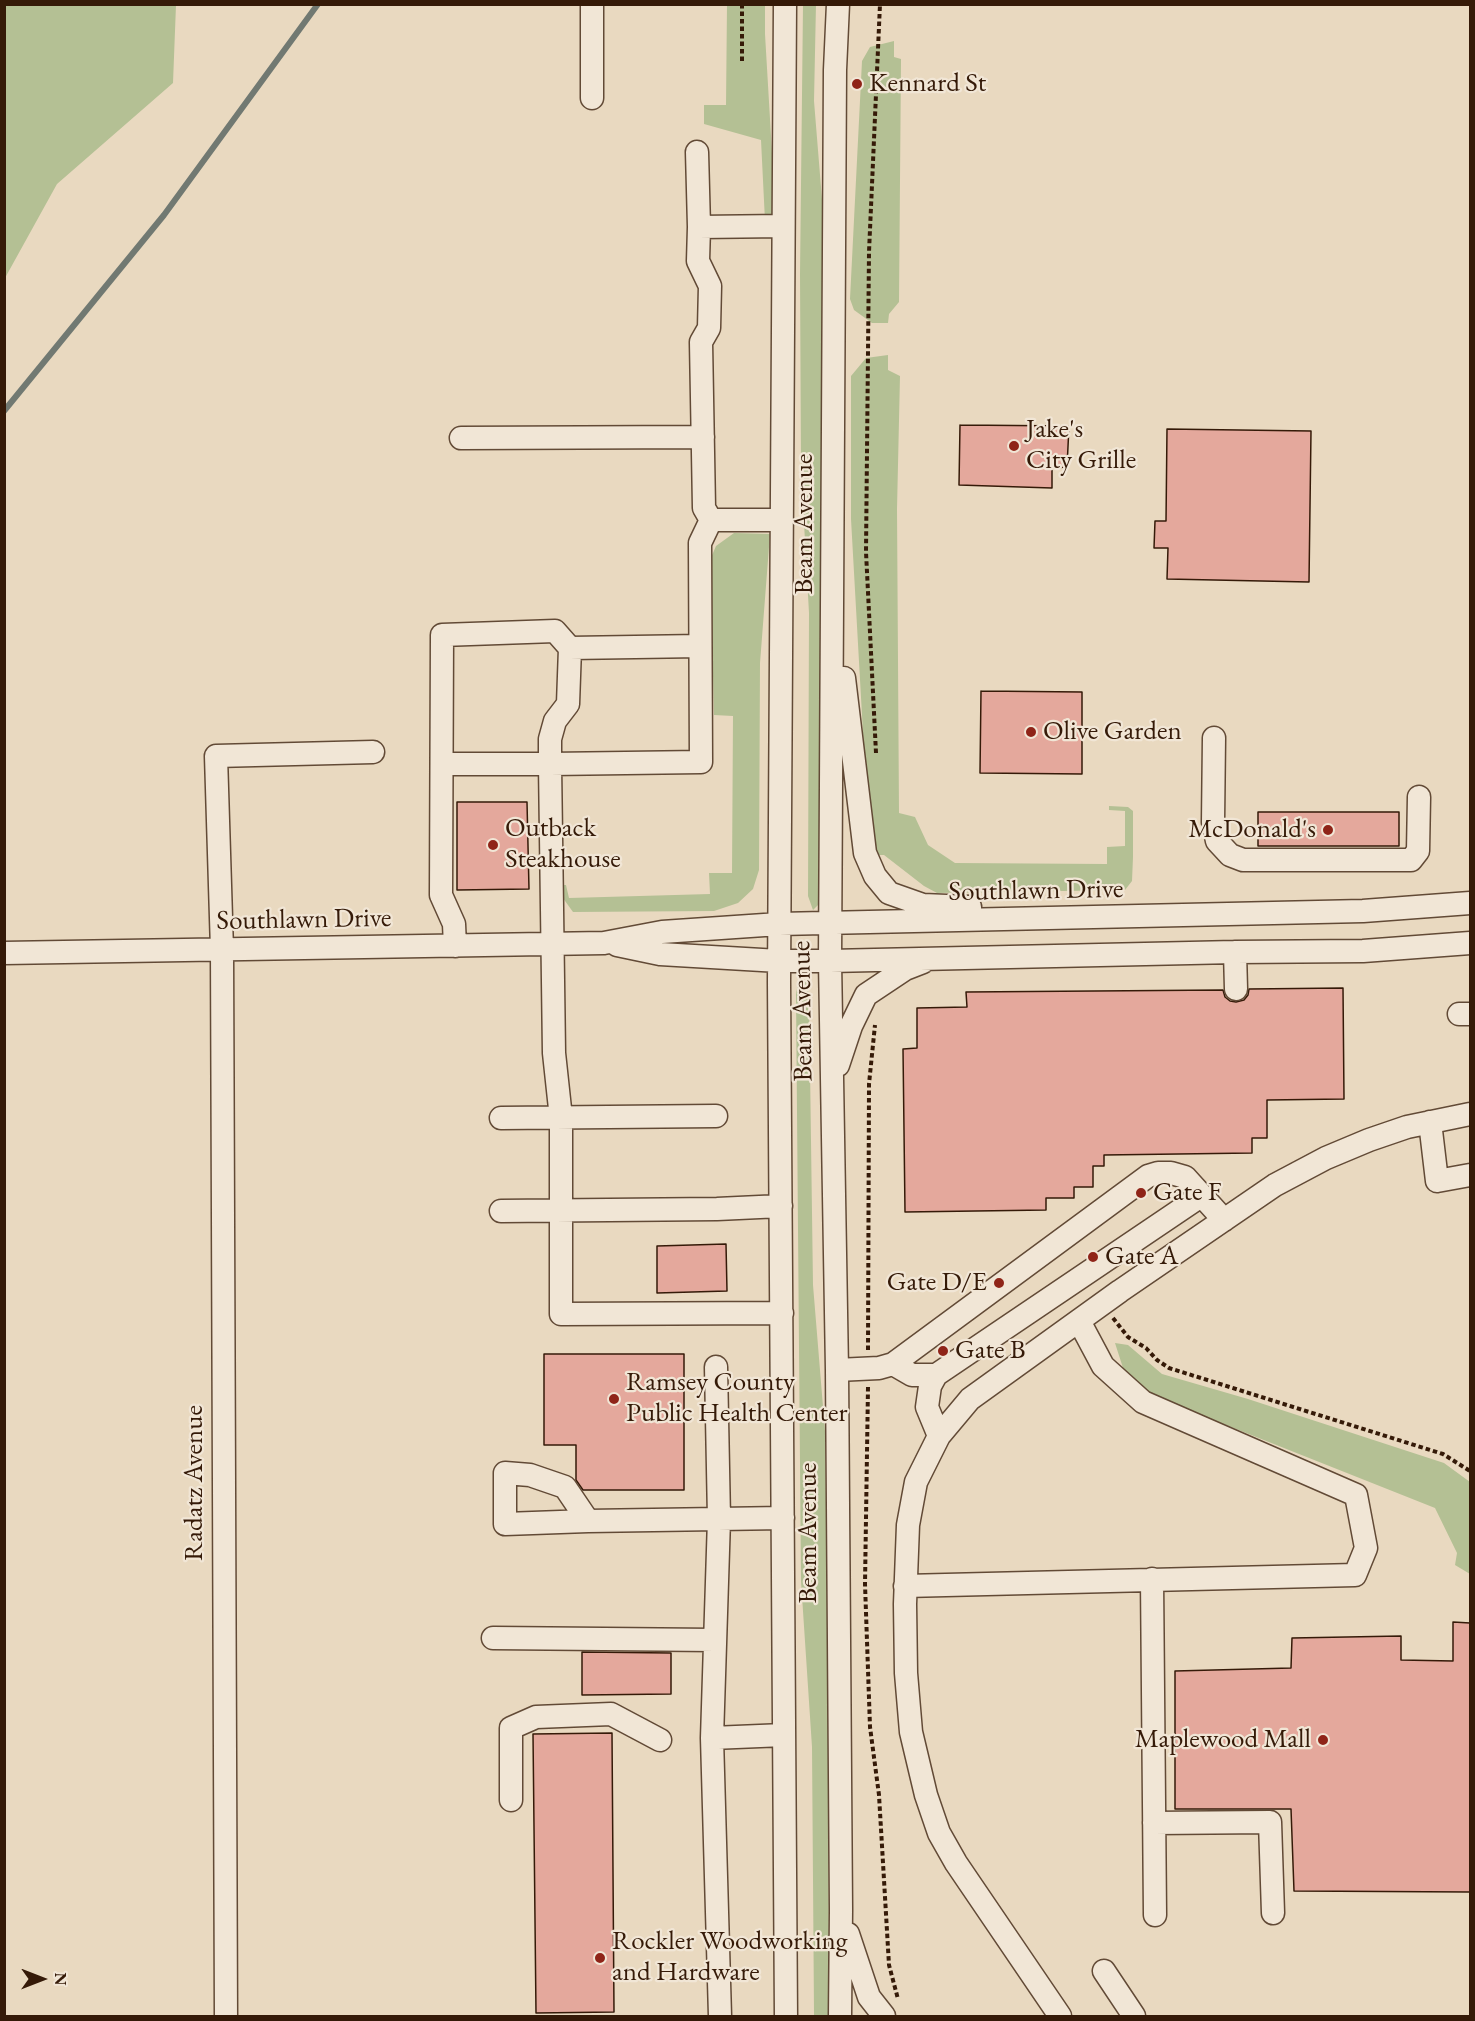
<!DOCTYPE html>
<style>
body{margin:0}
#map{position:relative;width:1475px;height:2021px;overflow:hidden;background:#e9d9c0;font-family:"EB Garamond",serif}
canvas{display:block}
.frame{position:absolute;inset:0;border:6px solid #351a08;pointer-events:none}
.north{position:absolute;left:12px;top:1949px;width:60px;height:60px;-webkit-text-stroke:4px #f1e6d6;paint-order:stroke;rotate:90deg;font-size:16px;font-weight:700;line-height:24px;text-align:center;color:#351a08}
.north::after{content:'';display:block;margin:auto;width:21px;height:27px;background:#351a08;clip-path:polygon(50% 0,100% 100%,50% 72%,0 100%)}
</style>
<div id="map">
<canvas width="1475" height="2021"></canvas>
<div class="frame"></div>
<div class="north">N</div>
</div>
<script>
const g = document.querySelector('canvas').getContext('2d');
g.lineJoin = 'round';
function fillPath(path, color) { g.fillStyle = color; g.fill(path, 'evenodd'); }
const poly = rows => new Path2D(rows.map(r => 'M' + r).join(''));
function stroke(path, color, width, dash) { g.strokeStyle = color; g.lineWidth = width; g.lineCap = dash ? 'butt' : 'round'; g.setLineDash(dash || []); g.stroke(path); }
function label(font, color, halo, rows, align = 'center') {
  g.font = font + ' "EB Garamond",serif'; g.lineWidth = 4.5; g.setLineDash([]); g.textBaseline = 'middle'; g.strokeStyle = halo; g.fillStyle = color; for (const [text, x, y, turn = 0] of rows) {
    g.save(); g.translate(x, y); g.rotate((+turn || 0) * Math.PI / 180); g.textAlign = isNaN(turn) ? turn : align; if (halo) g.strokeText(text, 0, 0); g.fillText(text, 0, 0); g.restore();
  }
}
fillPath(poly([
 [5,4,176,5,173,83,57,184,5,278],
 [816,4,814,101,827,261,822,890,818,905,813,910,808,896,809,613,801,469,800,274,803,5],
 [727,5,765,5,765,34,775,204,773,221,765,221,761,140,704,124,704,105,726,105],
 [894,41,894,57,901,59,899,302,889,314,888,323,872,323,854,310,850,299,862,61,870,47],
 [888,355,888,370,900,376,897,509,899,813,915,817,928,845,955,863,1107,864,1107,847,1125,846,1125,811,1109,810,1109,806,1128,807,1133,811,1133,857,1132,881,1125,890,937,893,924,886,884,855,875,855,869,840,851,519,851,376,866,358],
 [734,533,770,534,760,663,759,870,753,889,738,903,714,911,573,912,560,894,560,885,566,885,569,898,710,894,709,873,732,873,733,716,714,715,710,560,716,546],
 [805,972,809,996,813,1285,825,1431,828,1643,829,2016,814,2016,814,2013,812,1747,801,1581,796,994,799,977],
 [1115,1343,1128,1345,1162,1374,1248,1399,1444,1463,1470,1482,1470,1574,1455,1565,1457,1553,1435,1508,1153,1396,1123,1368]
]), '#b4c094');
stroke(poly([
 [4,411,164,215,318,4]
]), '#717972', 6);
const building = poly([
 [960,425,1069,426,1067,467,1052,468,1052,488,959,485,960,425],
 [1167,429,1311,431,1309,582,1167,579,1168,548,1154,548,1155,521,1166,521,1167,429],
 [981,691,1082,692,1082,774,980,773,981,691],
 [457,802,527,802,529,889,457,890,457,802],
 [1258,812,1399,812,1399,846,1258,846,1258,812],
 [1343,988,1344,1099,1267,1100,1267,1138,1252,1138,1252,1153,1104,1155,1104,1166,1093,1166,1093,1187,1074,1187,1074,1198,1046,1198,1046,1210,905,1212,903,1049,917,1048,917,1008,967,1007,966,992,1223,990,1225,997,1230,1001,1236,1002,1244,1000,1248,995,1249,989,1343,988],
 [726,1244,727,1291,657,1293,657,1246,726,1244],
 [544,1354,684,1354,684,1490,583,1490,576,1480,576,1445,544,1445,544,1354],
 [1453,1622,1470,1623,1470,1892,1294,1891,1291,1809,1175,1809,1175,1671,1291,1668,1292,1638,1401,1636,1401,1660,1453,1661,1453,1622],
 [582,1652,671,1653,671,1694,582,1695,582,1652],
 [612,1733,614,2012,536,2013,533,1734,612,1733]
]);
fillPath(building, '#e4a89c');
stroke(building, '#351a08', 1.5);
const minor = poly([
 [592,4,592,98],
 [785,4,779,982,786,2016],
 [838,4,835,70,830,961,837,1370,841,1910,840,2016],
 [697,152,699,227,783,226],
 [699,227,698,261,710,286,709,328,701,342,704,508,711,520],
 [461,438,703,437],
 [782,520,711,520,700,543,701,762,550,764,554,1053,561,1118,561,1314,782,1313],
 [570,648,700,646],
 [844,678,865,853,875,876,889,893,923,905,970,907],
 [1214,738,1213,822,1217,841,1230,855,1243,860,1411,860,1418,851,1419,797],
 [443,764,550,764,550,739,555,721,568,704,570,648,555,631,442,635,441,895,454,924,455,946],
 [617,945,660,954,779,961,830,961,1235,952,1363,951,1470,943],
 [1235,952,1236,989],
 [4,953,604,943,662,932,779,924,1363,911,1470,903],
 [1459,1014,1470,1014],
 [838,1065,851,1026,866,995,905,969,923,962],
 [501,1118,716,1116],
 [1430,1122,1437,1181,1470,1175],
 [501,1211,717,1209,781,1206],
 [893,1364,912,1375,936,1375],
 [837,1370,879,1368,893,1364,1148,1176,1158,1173,1171,1173,1185,1177,1224,1220],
 [939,1436,927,1407,930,1386,936,1375,1201,1196],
 [588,1521,505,1524,505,1473,530,1475,565,1487,588,1521,783,1518],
 [1152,1579,1155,1915],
 [905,1586,1355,1575,1366,1548,1356,1495,1143,1402,1103,1366,1079,1321],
 [493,1638,715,1640],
 [712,1738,719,1519,716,1367],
 [511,1800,511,1728,536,1717,611,1714,660,1740],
 [1154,1823,1270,1822,1273,1913],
 [848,1934,869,1997,884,2016],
 [1104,1971,1134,2016],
 [226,2016,222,950,216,756,373,752],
 [720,2016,712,1738,784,1735],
 [1060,2016,956,1863,939,1833,926,1795,911,1732,906,1673,905,1604,908,1525,916,1482,939,1436,970,1399,1120,1291,1275,1185,1326,1158,1369,1140,1407,1127,1470,1114]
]);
stroke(minor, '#624a36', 25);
stroke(poly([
 [742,4,742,63],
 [876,753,866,552,869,252,880,4],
 [1113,1318,1128,1337,1146,1348,1157,1360,1169,1368,1443,1454,1470,1471],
 [868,1350,869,1084,875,1025],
 [868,1387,865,1584,870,1727,879,1795,889,1965,898,1999]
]), '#351a08', 4, [4.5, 3]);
stroke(minor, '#f1e6d6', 22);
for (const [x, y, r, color] of [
 [857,84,6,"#8f2418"],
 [1014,446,6,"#8f2418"],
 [1031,732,6,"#8f2418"],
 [1328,830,6,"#8f2418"],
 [493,845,6,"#8f2418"],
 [1141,1193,6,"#8f2418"],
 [1093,1257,6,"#8f2418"],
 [999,1283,6,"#8f2418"],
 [943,1351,6,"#8f2418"],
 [614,1399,6,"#8f2418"],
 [1323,1740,6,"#8f2418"],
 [600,1958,6,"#8f2418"]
]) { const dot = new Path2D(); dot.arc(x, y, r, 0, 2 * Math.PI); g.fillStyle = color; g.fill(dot); stroke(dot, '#f1e6d6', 2); }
label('27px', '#351a08', '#f1e6d6', [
 ["Kennard St",869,84],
 ["Jake's",1026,430],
 ["City Grille",1026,461],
 ["Olive Garden",1043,732],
 ["Outback",505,829],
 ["Steakhouse",505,860],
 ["McDonald's",1316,830,"right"],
 ["Gate F",1153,1193],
 ["Gate A",1105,1257],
 ["Gate D/E",987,1283,"right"],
 ["Gate B",955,1351],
 ["Ramsey County",626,1383],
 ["Public Health Center",626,1414],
 ["Maplewood Mall",1311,1740,"right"],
 ["Rockler Woodworking",612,1942],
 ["and Hardware",612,1973]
], 'left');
label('27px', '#351a08', '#f1e6d6', [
 ["Beam Avenue",805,524,-90],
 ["Southlawn Drive",1036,891,-1],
 ["Southlawn Drive",304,920,-1],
 ["Beam Avenue",803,1011,-91],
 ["Radatz Avenue",195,1483,-90],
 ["Beam Avenue",809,1533,-90]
]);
</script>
